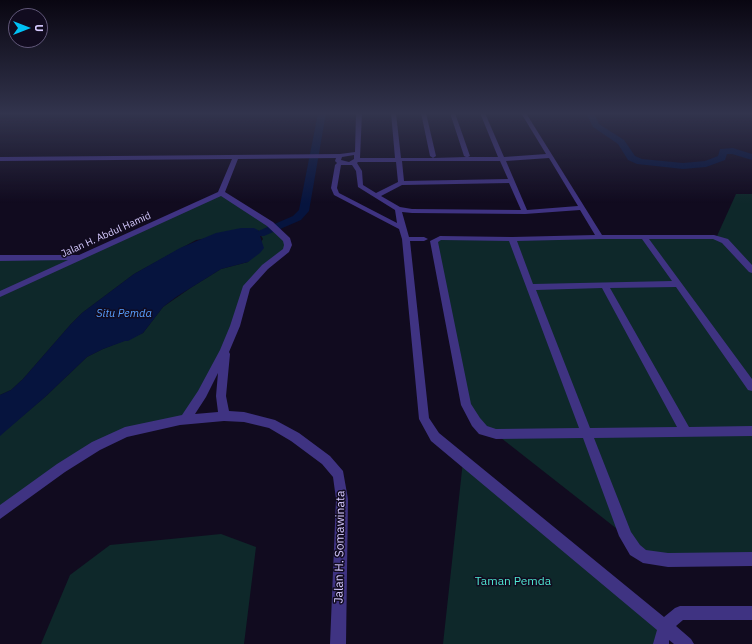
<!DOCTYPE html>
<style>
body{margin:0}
#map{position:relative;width:752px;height:644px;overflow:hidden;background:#110b1f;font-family:"IBM Plex Sans",sans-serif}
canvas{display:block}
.north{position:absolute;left:8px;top:8px;width:40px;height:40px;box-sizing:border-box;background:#110b1f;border:1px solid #605779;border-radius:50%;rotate:90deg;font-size:11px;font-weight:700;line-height:16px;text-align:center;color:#d6caff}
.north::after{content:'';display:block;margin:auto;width:14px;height:18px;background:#00c1f5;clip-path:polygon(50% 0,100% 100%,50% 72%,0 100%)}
</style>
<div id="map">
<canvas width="752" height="644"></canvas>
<div class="north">U</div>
</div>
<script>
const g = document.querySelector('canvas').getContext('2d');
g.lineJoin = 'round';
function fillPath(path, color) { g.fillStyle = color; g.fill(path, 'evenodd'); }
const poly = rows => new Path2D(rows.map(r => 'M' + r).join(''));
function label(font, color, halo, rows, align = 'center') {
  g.font = font + ' "IBM Plex Sans",sans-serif'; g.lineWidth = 3; g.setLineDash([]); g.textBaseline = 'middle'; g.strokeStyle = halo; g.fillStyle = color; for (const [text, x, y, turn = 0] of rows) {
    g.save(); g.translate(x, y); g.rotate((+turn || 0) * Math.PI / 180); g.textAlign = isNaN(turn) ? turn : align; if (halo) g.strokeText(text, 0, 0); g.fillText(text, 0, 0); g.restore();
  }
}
fillPath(poly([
 [221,193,262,219,288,245,247,286,235,326,185,419,125,432,0,511,0,435,45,397,87,357,103,349,143,333,163,307,192,287,221,269,248,262,263,239,258,230,196,240,134,274,82,313,71,324,23,379,11,390,0,395,0,257,82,257],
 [736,194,752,194,752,561,647,557,626,536,496,434,483,430,466,405,435,243,440,238,717,236],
 [463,461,665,626,661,644,443,644],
 [221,534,256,547,244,644,41,644,70,575,110,545]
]), '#0e282a');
fillPath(poly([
 [241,228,254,228,258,230,264,248,260,253,248,262,221,269,176,297,163,307,143,333,128,341,125,341,103,349,87,357,45,397,0,436,0,395,11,390,23,379,71,324,82,313,134,274,180,248,216,233]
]), '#06143e');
fillPath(poly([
 [318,113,326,113,309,211,301,220,264,236,256,236,254,234,256,232,293,216,299,210,318,113],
 [586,113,594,113,599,124,624,140,635,156,642,159,683,163,705,161,718,156,720,149,733,148,752,154,752,160,732,154,727,154,725,160,706,167,683,169,637,164,628,160,618,144,593,127,586,113]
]), '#06143e');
fillPath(poly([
 [356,113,362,113,360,158,395,158,391,113,396,113,401,158,433,158,430,156,421,113,426,113,436,156,433,158,466,157,464,156,450,113,455,113,470,156,468,157,498,157,480,113,485,113,504,157,546,154,521,113,526,113,602,235,714,235,728,239,752,265,752,273,749,272,722,243,713,239,649,239,752,379,752,391,748,390,676,287,610,288,689,427,752,426,752,436,594,438,631,532,640,545,646,550,668,553,752,552,752,566,668,567,643,563,630,555,619,536,583,438,496,439,479,434,472,426,461,405,430,241,440,236,512,237,595,235,580,210,525,214,412,213,402,212,409,237,424,237,428,239,424,241,410,241,429,418,439,433,664,617,675,608,680,606,752,606,752,620,683,620,676,626,691,639,694,644,674,644,669,640,669,644,653,644,657,630,431,441,419,419,402,239,399,229,334,195,331,188,335,165,337,163,335,161,336,158,238,159,225,192,273,222,290,238,292,245,289,252,268,269,250,289,240,326,229,352,230,354,226,396,229,411,244,412,275,420,299,433,330,456,343,471,348,499,346,644,330,644,336,499,333,477,322,464,291,441,269,428,244,422,224,421,180,425,127,437,100,450,65,472,0,519,0,505,57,464,92,442,125,427,182,415,198,391,220,350,230,326,243,286,262,265,283,249,284,245,283,241,267,226,221,196,0,297,0,291,68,260,0,261,0,255,79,255,218,192,232,159,0,161,0,157,340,154,355,152,356,113],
 [354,155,354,159,349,162,341,160,342,157,354,155],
 [549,158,578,206,527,210,506,161,549,158],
 [402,161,500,161,508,179,404,181,402,161],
 [358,162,396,162,398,182,376,193,363,185,362,171,357,163,358,162],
 [341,165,352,165,356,171,358,187,395,210,397,223,339,193,337,188,341,165],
 [509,183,521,210,412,209,400,207,381,196,402,185,509,183],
 [600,239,642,239,672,281,533,284,517,241,600,239],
 [441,240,509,241,579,428,496,429,487,426,480,418,471,404,438,242,441,240],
 [602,288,677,427,590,428,536,290,602,288],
 [218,373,216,396,218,412,195,414,206,397,218,373]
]), '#3f3382');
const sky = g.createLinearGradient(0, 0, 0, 203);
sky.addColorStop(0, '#090611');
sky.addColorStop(0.56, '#32344d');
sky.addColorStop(1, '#32344d00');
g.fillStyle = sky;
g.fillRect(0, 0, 752, 203);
label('10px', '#d6caff', '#110b1f', [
 ["Jalan H. Abdul Hamid",106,235,-24]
]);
label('italic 11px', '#589fff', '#110b1f', [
 ["Situ Pemda",124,314]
]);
label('12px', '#d6caff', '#110b1f', [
 ["Jalan H. Somawinata",340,547,-89]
]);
label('12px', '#4fe6d1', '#110b1f', [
 ["Taman Pemda",513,582]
]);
</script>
